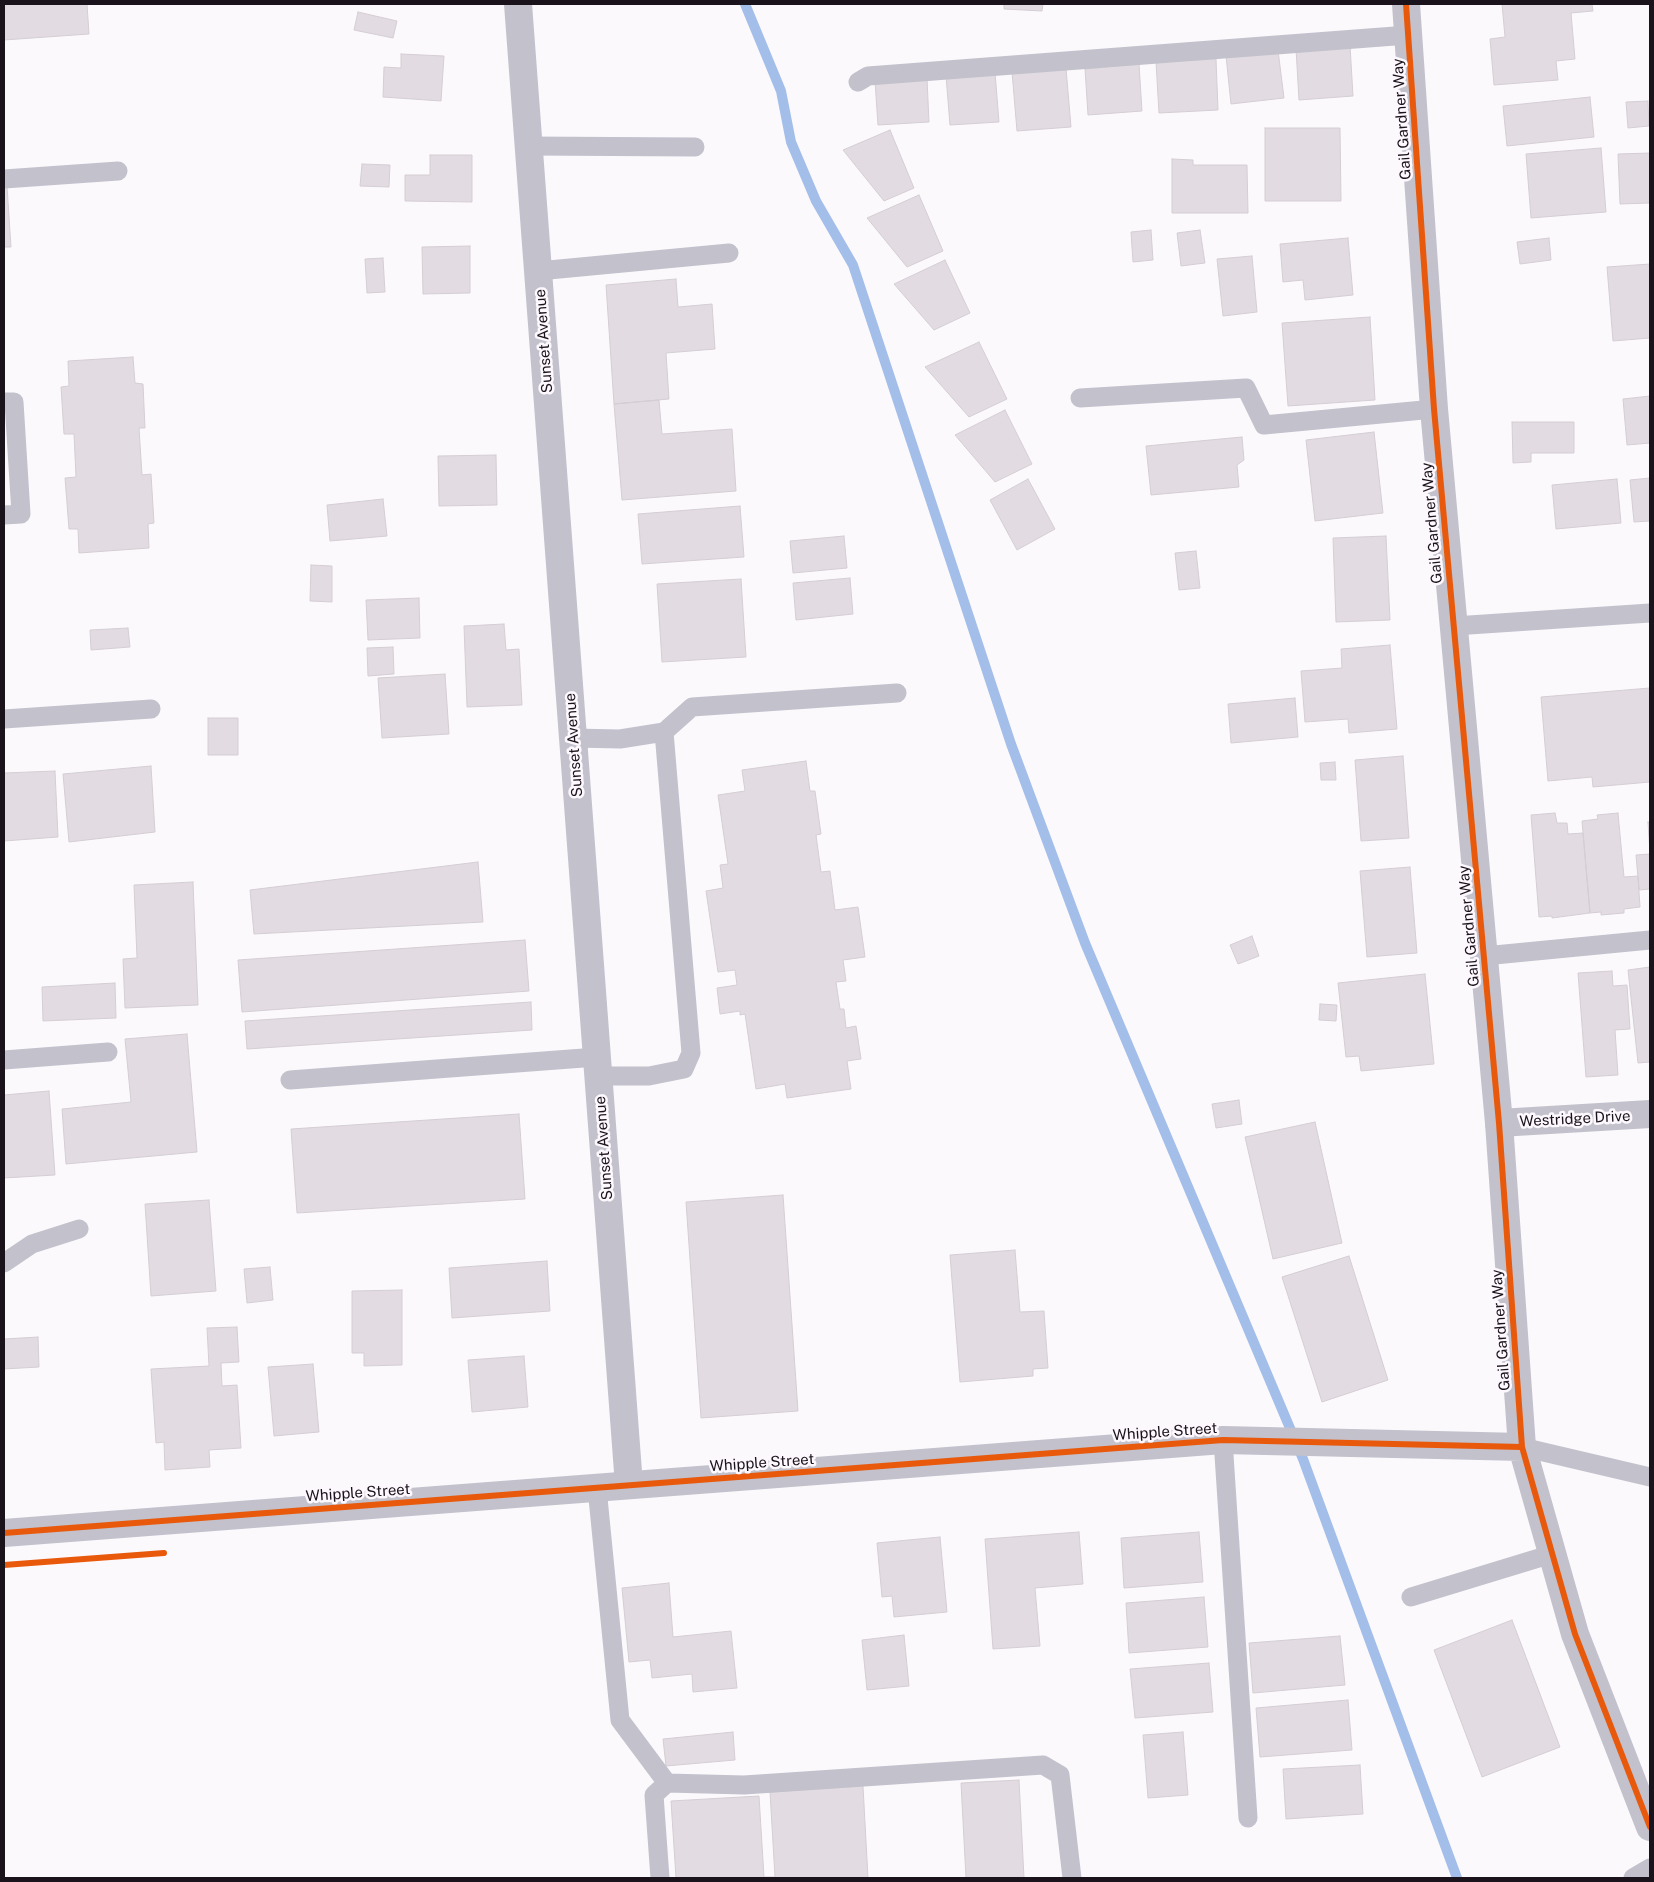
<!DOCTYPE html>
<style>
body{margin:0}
#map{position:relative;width:1654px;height:1882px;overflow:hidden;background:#fcf9fc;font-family:"Public Sans",sans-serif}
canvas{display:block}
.frame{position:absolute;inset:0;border:5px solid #1b131b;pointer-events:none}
</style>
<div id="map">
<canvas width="1654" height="1882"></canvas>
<div class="frame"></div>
</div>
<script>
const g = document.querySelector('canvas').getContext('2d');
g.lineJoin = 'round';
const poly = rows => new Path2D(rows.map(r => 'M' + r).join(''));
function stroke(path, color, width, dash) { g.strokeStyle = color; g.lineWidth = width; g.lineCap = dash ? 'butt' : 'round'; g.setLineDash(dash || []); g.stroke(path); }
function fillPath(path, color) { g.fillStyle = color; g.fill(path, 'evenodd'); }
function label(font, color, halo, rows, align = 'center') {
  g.font = font + ' "Public Sans",sans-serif'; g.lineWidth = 5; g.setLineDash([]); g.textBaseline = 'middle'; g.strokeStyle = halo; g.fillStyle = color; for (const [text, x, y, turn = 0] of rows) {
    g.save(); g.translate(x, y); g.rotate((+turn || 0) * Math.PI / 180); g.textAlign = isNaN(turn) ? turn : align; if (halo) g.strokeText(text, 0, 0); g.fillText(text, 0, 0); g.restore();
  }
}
stroke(poly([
 [745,4,781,91,791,142,816,201,853,265,1011,744,1085,943,1303,1459,1457,1878]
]), '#a4beea', 10);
const building = poly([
 [4,4,87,4,89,34,4,40,4,4],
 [1004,4,1043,4,1042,11,1004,9,1004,4],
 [1502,4,1592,4,1593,11,1571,13,1575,59,1556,61,1558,80,1494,85,1490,39,1505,37,1502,4],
 [358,12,397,21,393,38,354,30,358,12],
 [1350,45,1353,96,1299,100,1296,49,1350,45],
 [1278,50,1284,98,1231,104,1226,56,1278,50],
 [401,54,444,56,441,101,383,97,384,67,401,68,401,54],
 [1216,59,1218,110,1159,113,1156,62,1216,59],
 [1139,64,1142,111,1088,115,1085,69,1139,64],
 [1066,68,1071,127,1017,131,1012,72,1066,68],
 [995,72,999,122,950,125,946,76,995,72],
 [927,78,929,122,878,125,875,81,927,78],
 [1590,97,1594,137,1507,146,1503,106,1590,97],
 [1648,101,1649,126,1628,128,1626,102,1648,101],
 [1265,128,1340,128,1341,201,1265,201,1265,128],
 [890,130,914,188,884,201,843,150,890,130],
 [1601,148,1606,212,1531,218,1526,154,1601,148],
 [1650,153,1650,203,1620,204,1618,154,1650,153],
 [430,155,472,155,472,202,405,201,405,175,430,175,430,155],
 [1172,159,1193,160,1193,165,1247,165,1248,213,1172,213,1172,159],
 [362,164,390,165,389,187,360,186,362,164],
 [7,186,11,247,4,247,4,187,7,186],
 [919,195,943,251,907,267,867,218,919,195],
 [1151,230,1153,260,1133,262,1131,232,1151,230],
 [1200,230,1205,263,1181,266,1177,233,1200,230],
 [1348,238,1353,295,1305,300,1303,280,1283,282,1280,244,1348,238],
 [1549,238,1551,260,1520,264,1517,242,1549,238],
 [470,246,470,293,423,294,422,247,470,246],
 [1252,256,1257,312,1223,316,1217,259,1252,256],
 [383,258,385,292,367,293,365,259,383,258],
 [945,260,970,313,934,330,894,284,945,260],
 [1650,264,1650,338,1613,341,1607,267,1650,264],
 [676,279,678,307,712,304,715,349,666,353,669,399,614,404,606,285,676,279],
 [1370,317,1375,400,1288,406,1282,323,1370,317],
 [979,342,1007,399,969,417,925,367,979,342],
 [133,357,135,383,143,384,145,428,139,428,142,475,151,474,154,523,148,524,149,548,79,553,78,529,69,529,65,478,76,477,74,434,64,434,61,387,69,386,68,361,133,357],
 [1650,396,1650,443,1627,445,1623,399,1650,396],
 [659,400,662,434,732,429,736,491,622,500,614,404,659,400],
 [1005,410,1032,464,995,482,955,435,1005,410],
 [1512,422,1574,422,1574,453,1531,453,1531,462,1513,463,1512,422],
 [1374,432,1383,513,1315,521,1306,440,1374,432],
 [1242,437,1244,460,1237,465,1239,487,1151,495,1146,446,1242,437],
 [496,455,497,505,439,506,438,456,496,455],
 [1650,478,1650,521,1634,522,1630,480,1650,478],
 [1028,479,1055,529,1017,550,990,500,1028,479],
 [1617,479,1621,523,1556,529,1552,485,1617,479],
 [383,499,387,536,330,541,327,505,383,499],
 [740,506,744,557,642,564,638,514,740,506],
 [844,536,847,568,793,573,790,541,844,536],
 [1386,536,1390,620,1336,622,1333,538,1386,536],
 [1196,551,1200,588,1179,590,1175,553,1196,551],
 [311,565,332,566,332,602,310,601,311,565],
 [850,578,853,614,796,620,793,583,850,578],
 [741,579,746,657,662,662,657,584,741,579],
 [419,598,420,638,368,640,366,600,419,598],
 [504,624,506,650,519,649,522,705,467,707,464,626,504,624],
 [128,628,130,647,91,650,90,630,128,628],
 [1390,645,1397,729,1349,733,1348,719,1305,722,1301,671,1342,668,1341,649,1390,645],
 [393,647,394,674,368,676,367,648,393,647],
 [445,674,449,734,382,738,378,678,445,674],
 [1650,688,1650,782,1593,787,1592,777,1548,781,1541,697,1650,688],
 [1295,698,1298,737,1231,743,1228,704,1295,698],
 [208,718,238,718,238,755,208,755,208,718],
 [1403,756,1409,838,1361,841,1355,760,1403,756],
 [806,761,810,791,815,791,821,834,816,835,821,872,830,871,835,910,858,907,865,957,843,960,846,981,836,982,840,1009,844,1009,846,1028,856,1026,861,1059,847,1061,851,1089,787,1098,785,1084,756,1089,745,1014,740,1015,740,1011,720,1014,717,988,737,985,735,970,718,972,706,891,723,888,720,865,728,864,718,795,745,791,742,770,806,761],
 [1335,762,1336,780,1321,780,1320,763,1335,762],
 [151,766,155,832,69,842,63,774,151,766],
 [55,771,58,837,4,841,4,773,55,771],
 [1555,813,1557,823,1567,823,1568,834,1583,833,1590,913,1552,918,1552,916,1539,917,1531,815,1555,813],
 [1618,813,1624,877,1638,876,1640,907,1624,909,1624,913,1601,915,1601,912,1590,913,1582,821,1598,819,1597,815,1618,813],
 [1648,822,1650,822,1650,853,1648,822],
 [1650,854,1650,889,1639,890,1636,855,1650,854],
 [478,862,483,922,254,934,250,890,478,862],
 [1410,867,1417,953,1367,957,1360,871,1410,867],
 [193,882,198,1005,125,1008,123,959,137,958,134,885,193,882],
 [1252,936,1259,956,1238,964,1230,945,1252,936],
 [525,940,529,991,242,1012,238,960,525,940],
 [1650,967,1650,1062,1638,1063,1628,970,1650,967],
 [1612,971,1613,986,1627,985,1630,1029,1615,1030,1618,1075,1586,1077,1578,973,1612,971],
 [1425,974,1434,1064,1361,1071,1359,1056,1346,1057,1338,983,1425,974],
 [115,983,116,1018,43,1021,42,987,115,983],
 [531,1002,532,1030,247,1049,245,1021,531,1002],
 [1320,1004,1337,1005,1336,1021,1319,1020,1320,1004],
 [187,1034,197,1152,66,1164,62,1109,131,1102,125,1039,187,1034],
 [49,1091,55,1175,4,1178,4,1095,49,1091],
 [1239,1100,1242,1124,1216,1128,1212,1104,1239,1100],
 [519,1114,525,1199,297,1213,291,1129,519,1114],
 [1315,1122,1342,1243,1273,1259,1245,1137,1315,1122],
 [783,1195,798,1411,701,1418,686,1202,783,1195],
 [209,1200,216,1291,151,1296,145,1204,209,1200],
 [1015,1250,1020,1312,1044,1311,1048,1368,1033,1369,1033,1376,960,1382,950,1255,1015,1250],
 [1349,1256,1388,1380,1322,1402,1282,1277,1349,1256],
 [547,1261,550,1311,452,1318,449,1268,547,1261],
 [270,1267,273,1300,247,1303,244,1269,270,1267],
 [402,1290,402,1365,364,1366,364,1353,352,1353,352,1291,402,1290],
 [237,1327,239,1362,221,1363,222,1386,237,1385,241,1448,209,1450,210,1467,165,1470,164,1442,156,1443,151,1369,209,1366,207,1328,237,1327],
 [38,1337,39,1367,4,1369,4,1339,38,1337],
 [524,1356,528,1407,472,1412,468,1360,524,1356],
 [313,1364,319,1432,274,1436,268,1367,313,1364],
 [1079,1532,1083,1584,1035,1588,1040,1646,993,1649,985,1539,1079,1532],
 [1199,1532,1203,1582,1124,1588,1121,1538,1199,1532],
 [940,1537,947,1612,894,1617,892,1596,882,1597,877,1543,940,1537],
 [669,1583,673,1637,731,1631,737,1688,693,1692,692,1674,652,1678,650,1660,629,1662,622,1588,669,1583],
 [1204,1597,1208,1647,1129,1653,1126,1603,1204,1597],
 [1512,1620,1560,1747,1482,1777,1434,1650,1512,1620],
 [904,1635,909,1686,867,1690,862,1640,904,1635],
 [1340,1636,1345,1685,1253,1693,1249,1643,1340,1636],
 [1209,1663,1213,1712,1135,1718,1130,1669,1209,1663],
 [1348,1700,1352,1750,1260,1757,1256,1708,1348,1700],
 [733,1732,735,1760,666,1766,663,1739,733,1732],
 [1183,1732,1188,1795,1148,1798,1143,1735,1183,1732],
 [1360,1765,1363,1814,1286,1819,1283,1769,1360,1765],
 [1019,1780,1024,1878,966,1878,961,1783,1019,1780],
 [863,1786,868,1878,676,1878,671,1801,759,1796,764,1877,775,1877,770,1792,863,1786]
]);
fillPath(building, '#e2dce2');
stroke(building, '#d4ced4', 1);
stroke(poly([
 [858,82,868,76,1408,35],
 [529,146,695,147],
 [4,179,118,171],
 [538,271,729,253],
 [1080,398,1246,388,1264,425,1434,409],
 [4,402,14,402,21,514,4,515],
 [1454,626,1650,613],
 [4,719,151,709],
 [573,738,620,739,664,732,692,707,897,693],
 [1484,956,1650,940],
 [4,1060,108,1052],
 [598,1076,649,1076,684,1069,691,1053,664,732],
 [290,1080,597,1057],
 [4,1263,32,1244,79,1229],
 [1223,1440,1248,1818],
 [1522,1447,1650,1477],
 [597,1488,620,1720,667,1783],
 [1411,1597,1552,1554],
 [660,1878,654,1795,667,1783,744,1785,1043,1765,1060,1775,1072,1878],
 [1633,1878,1650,1868]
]), '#c2c1cc', 19);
stroke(poly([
 [518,4,629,1485],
 [1499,1123,1650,1114]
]), '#c2c1cc', 28);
stroke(poly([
 [1406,4,1434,409,1499,1123,1522,1447,1575,1634,1650,1827],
 [4,1533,1223,1440,1522,1447]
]), '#c2c1cc', 28);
stroke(poly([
 [1406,4,1434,409,1499,1123,1522,1447,1575,1634,1650,1827],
 [4,1533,1223,1440,1522,1447],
 [4,1565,164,1553]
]), '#e8590c', 6);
label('15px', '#1b131b', '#fdf8fd', [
 ["Gail Gardner Way",1402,119,-94],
 ["Sunset Avenue",544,341,-94],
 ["Gail Gardner Way",1432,523,-95],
 ["Sunset Avenue",574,745,-94],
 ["Gail Gardner Way",1469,926,-95],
 ["Westridge Drive",1575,1119,-3],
 ["Sunset Avenue",604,1148,-94],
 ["Gail Gardner Way",1501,1330,-94],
 ["Whipple Street",1165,1432,-4],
 ["Whipple Street",762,1463,-4],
 ["Whipple Street",358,1493,-4]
]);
</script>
